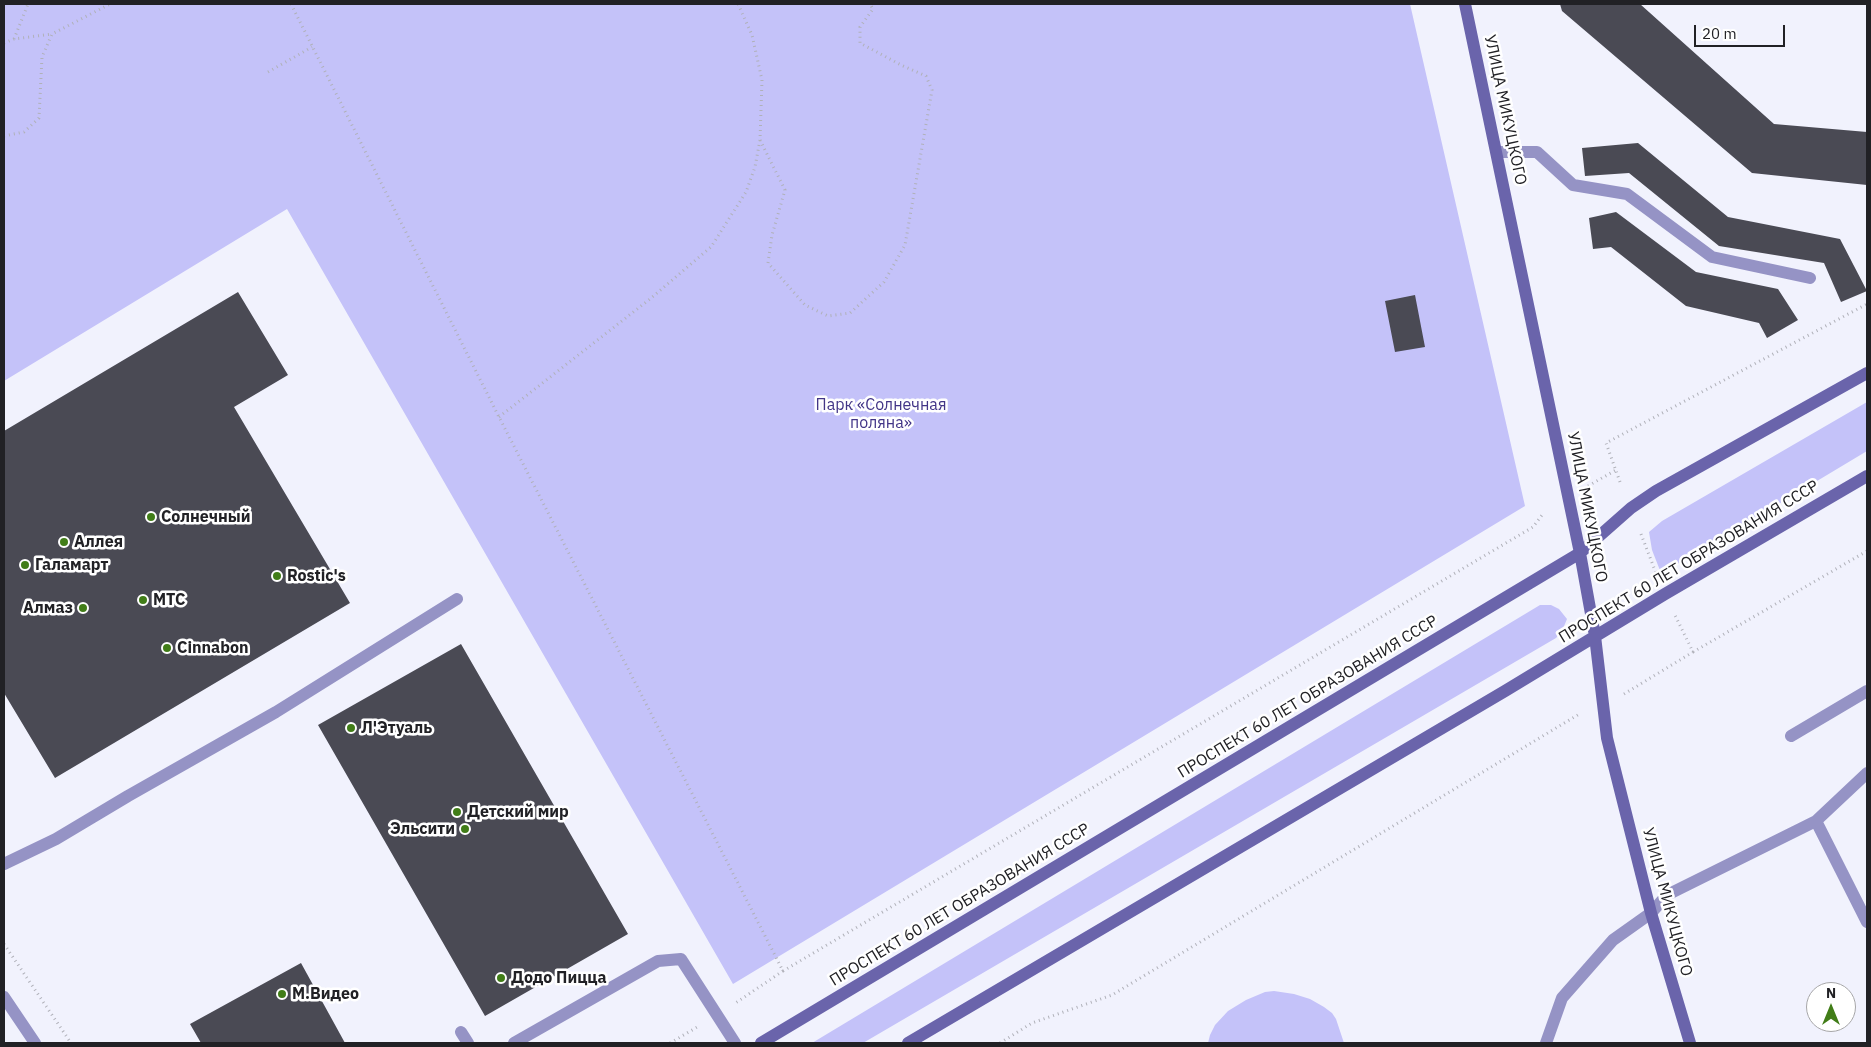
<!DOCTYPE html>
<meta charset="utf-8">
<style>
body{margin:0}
#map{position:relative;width:1871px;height:1047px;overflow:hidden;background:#f1f2fd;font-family:"IBM Plex Sans",sans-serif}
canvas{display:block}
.frame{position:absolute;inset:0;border:5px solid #212125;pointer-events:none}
.north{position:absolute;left:1806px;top:982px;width:50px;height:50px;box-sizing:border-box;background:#fff;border:1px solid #a6a6a8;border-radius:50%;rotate:0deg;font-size:14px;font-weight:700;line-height:20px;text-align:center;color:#212125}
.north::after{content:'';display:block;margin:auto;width:18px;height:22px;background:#417d18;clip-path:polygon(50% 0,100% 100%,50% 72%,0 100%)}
.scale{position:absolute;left:1694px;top:25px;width:91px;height:22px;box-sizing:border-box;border:2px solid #212125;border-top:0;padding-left:6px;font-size:15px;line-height:18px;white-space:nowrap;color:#212125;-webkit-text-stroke:4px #fff;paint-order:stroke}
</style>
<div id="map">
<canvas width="1871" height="1047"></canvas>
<div class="frame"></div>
<div class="north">N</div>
<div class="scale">20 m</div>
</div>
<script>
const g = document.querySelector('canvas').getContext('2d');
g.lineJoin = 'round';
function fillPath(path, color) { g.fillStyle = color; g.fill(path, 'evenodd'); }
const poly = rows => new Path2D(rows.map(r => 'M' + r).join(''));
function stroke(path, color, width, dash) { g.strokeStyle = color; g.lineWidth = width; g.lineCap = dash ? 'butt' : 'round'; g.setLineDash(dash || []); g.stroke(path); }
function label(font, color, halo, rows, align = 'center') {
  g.font = font + ' "IBM Plex Sans",sans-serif'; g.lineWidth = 5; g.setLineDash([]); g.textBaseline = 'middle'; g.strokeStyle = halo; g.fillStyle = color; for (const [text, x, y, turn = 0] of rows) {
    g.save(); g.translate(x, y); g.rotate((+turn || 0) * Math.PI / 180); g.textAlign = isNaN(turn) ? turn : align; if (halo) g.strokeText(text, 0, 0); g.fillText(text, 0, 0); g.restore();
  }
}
fillPath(poly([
 [4,4,1410,4,1525,506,733,984,287,209,4,381],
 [1867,402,1867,451,1687,559,1661,573,1652,550,1649,532,1662,521],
 [1540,605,1551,605,1559,609,1567,619,1562,631,1556,638,863,1043,812,1043],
 [1274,991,1294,994,1310,999,1324,1007,1332,1013,1336,1019,1344,1043,1208,1043,1210,1035,1215,1025,1228,1011,1246,1000,1265,992]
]), '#c4c2f9');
fillPath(poly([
 [1560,4,1640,4,1774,124,1867,132,1867,185,1752,173,1562,11],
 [1638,143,1728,217,1840,239,1867,291,1841,302,1824,263,1719,246,1629,173,1585,176,1582,148],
 [1616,212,1696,272,1778,289,1798,320,1767,338,1759,323,1686,306,1611,247,1593,249,1589,218],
 [238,292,288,375,234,407,350,603,55,778,4,693,4,431],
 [1415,295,1425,347,1395,352,1385,301],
 [461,644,628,934,485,1016,318,725],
 [301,963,345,1043,201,1043,190,1024]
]), '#4a4a54');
stroke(poly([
 [291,4,499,417,783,971,734,1004],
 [14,39,28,4],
 [4,43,14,39,52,34],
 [268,72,312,47],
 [4,136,24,132,39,118,42,57,52,34,110,4],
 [760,140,785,190,772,235,768,263,805,305,828,316,850,313,884,282,905,245,932,90,926,76,901,65,860,43,860,27,873,9,870,4],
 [499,417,650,299,711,247,746,192,755,167,760,140,762,80,752,35,738,4],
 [1620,482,1606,443,1867,304],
 [1588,486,1616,470],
 [1641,534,1656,573],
 [1693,652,1867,551],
 [1624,694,1693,652,1674,613],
 [4,944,71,1043],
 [783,971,1533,527,1542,515],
 [670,1043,699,1026],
 [1000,1043,1032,1023,1112,995,1581,713]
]), '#b0b1b9', 3, [1, 4]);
stroke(poly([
 [1497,152,1537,152,1573,185,1627,194,1712,257,1810,278],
 [1791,736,1867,691],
 [1816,821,1867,922],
 [4,864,56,839,128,796,276,712,457,599],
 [461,1032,468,1043],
 [514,1043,658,961,681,959,735,1043],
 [1546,1043,1562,998,1613,940,1651,913,1667,895,1816,821,1867,773]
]), '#9593c5', 12);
stroke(poly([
 [4,997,35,1043]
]), '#9593c5', 12);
stroke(poly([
 [1465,4,1580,553,1595,636,1607,738,1651,913,1690,1043],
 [761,1043,1580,553,1631,508,1656,491,1867,373],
 [908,1043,1505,691,1665,594,1867,476]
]), '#6a64ab', 12);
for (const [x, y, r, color] of [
 [151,517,5,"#417d18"],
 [64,542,5,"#417d18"],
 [25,565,5,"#417d18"],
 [277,576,5,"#417d18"],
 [143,600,5,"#417d18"],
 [83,608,5,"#417d18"],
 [167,648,5,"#417d18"],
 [351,728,5,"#417d18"],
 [457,812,5,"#417d18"],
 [465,829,5,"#417d18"],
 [501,978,5,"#417d18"],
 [282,994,5,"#417d18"]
]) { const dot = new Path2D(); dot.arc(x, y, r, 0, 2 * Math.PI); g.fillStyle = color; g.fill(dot); stroke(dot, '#fff', 2); }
label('16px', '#212125', '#fff', [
 ["УЛИЦА МИКУЦКОГО",1505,110,78],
 ["УЛИЦА МИКУЦКОГО",1587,507,79],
 ["ПРОСПЕКТ 60 ЛЕТ ОБРАЗОВАНИЯ СССР",1689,562,-31],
 ["ПРОСПЕКТ 60 ЛЕТ ОБРАЗОВАНИЯ СССР",1308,697,-31],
 ["УЛИЦА МИКУЦКОГО",1667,902,75],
 ["ПРОСПЕКТ 60 ЛЕТ ОБРАЗОВАНИЯ СССР",960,905,-31]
]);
label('16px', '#423587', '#fff', [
 ["Парк «Солнечная",881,405],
 ["поляна»",881,423]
]);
label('bold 16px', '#212125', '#fff', [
 ["Солнечный",161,517],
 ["Аллея",74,542],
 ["Галамарт",35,565],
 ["Rostic's",287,576],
 ["МТС",153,600],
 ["Алмаз",73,608,"right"],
 ["Cinnabon",177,648],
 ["Л'Этуаль",361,728],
 ["Детский мир",467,812],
 ["Эльсити",455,829,"right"],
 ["Додо Пицца",511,978],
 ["М.Видео",292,994]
], 'left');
</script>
